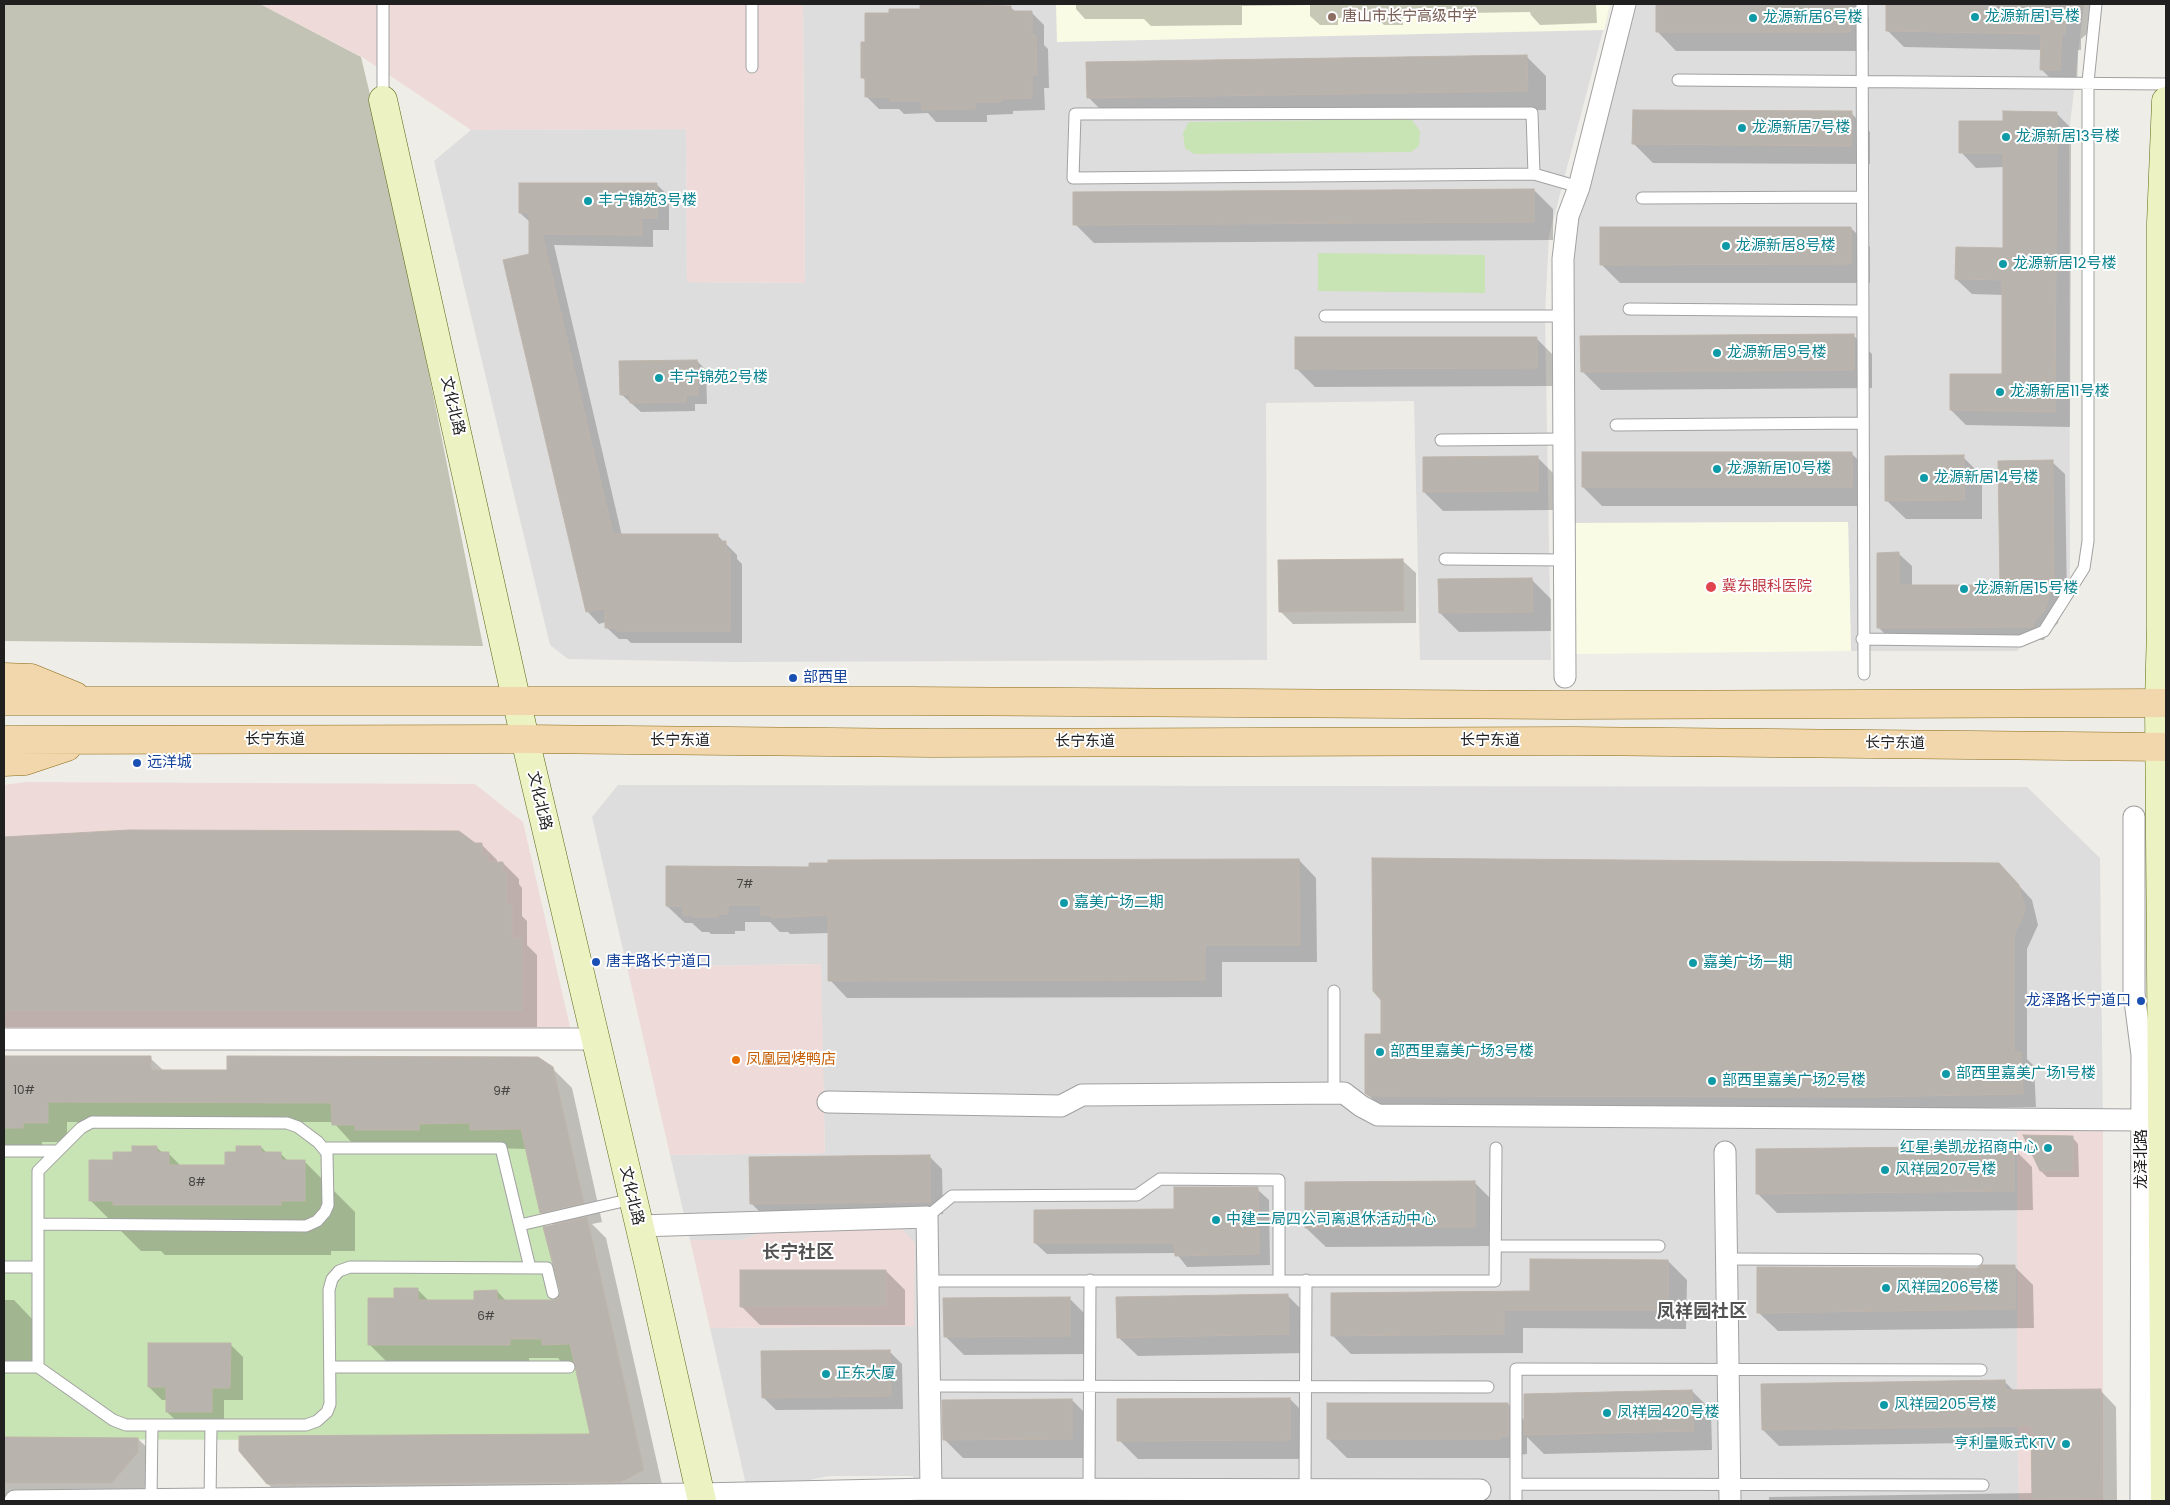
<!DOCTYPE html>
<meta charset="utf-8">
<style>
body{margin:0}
#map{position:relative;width:2170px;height:1505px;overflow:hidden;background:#efede7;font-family:Poppins,sans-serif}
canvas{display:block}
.frame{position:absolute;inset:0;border:5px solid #202020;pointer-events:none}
</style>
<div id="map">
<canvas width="2170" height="1505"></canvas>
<div class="frame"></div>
</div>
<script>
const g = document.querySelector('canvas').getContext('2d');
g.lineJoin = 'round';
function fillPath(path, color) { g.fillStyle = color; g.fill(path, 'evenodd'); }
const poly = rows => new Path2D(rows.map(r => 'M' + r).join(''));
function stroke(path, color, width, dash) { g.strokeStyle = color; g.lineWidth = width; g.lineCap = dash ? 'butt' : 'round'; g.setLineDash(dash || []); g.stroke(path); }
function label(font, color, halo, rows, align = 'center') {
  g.font = font + ' Poppins,"Noto Sans SC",sans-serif'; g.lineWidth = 4; g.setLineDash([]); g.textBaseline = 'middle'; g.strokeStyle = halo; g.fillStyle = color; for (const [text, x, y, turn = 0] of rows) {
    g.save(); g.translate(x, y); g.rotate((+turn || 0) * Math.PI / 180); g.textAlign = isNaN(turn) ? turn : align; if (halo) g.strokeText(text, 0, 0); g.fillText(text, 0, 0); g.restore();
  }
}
fillPath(poly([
 [803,4,1610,4,1549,236,1545,314,1551,660,1420,660,1414,401,1266,403,1267,660,732,662,568,659,550,645,434,161,471,130,686,129,687,282,805,283],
 [1637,4,2084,4,2069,134,2070,593,2017,651,1851,651,1848,522,1572,523,1572,270,1577,224],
 [618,785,2027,787,2100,858,2103,1129,2017,1129,2017,1381,2019,1501,914,1501,913,1476,829,1476,766,1489,747,1489,710,1328,914,1326,770,1229,742,1240,690,1240,670,1155,825,1153,820,964,627,967,592,817]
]), '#dedddd');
fillPath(poly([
 [260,4,803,4,805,283,687,282,686,129,471,130,362,57],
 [26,782,475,784,523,822,573,1040,4,1040,4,785],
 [821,964,825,1153,670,1155,627,967],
 [2017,1129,2103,1129,2103,1501,2019,1501,2017,1381],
 [901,1227,915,1243,914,1326,710,1328,690,1240,742,1240,770,1229]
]), '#eedbd9');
fillPath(poly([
 [1056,4,1610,4,1604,30,1057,42],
 [1848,522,1851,651,1575,654,1572,523]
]), '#fafbe4');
fillPath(poly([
 [4,4,260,4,361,57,390,178,483,646,4,641]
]), '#c2c3b4');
fillPath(poly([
 [1411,119,1420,131,1419,146,1411,152,1194,154,1185,148,1183,133,1189,122],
 [1318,253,1485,255,1485,293,1318,291],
 [4,1072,508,1074,602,1441,4,1439]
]), '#c8e3b4');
fillPath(poly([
 [921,4,981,4,984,7,1010,7,1016,12,1031,12,1044,25,1044,45,1048,49,1049,88,1044,88,1045,110,1013,111,1013,114,987,115,987,122,936,122,928,113,904,114,899,109,879,109,866,96,866,81,862,77,867,44,890,14,921,10],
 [1076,4,1596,4,1597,23,1540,25,1531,15,1530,12,1403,14,1403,25,1384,25,1376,17,1338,18,1338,25,1320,25,1310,16,1310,5,1242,6,1242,25,1151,26,1144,19,1085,19,1076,9],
 [1657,4,1855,4,1869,18,1869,51,1676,51,1657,31],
 [1887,4,2096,4,2095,27,2081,39,2081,50,2078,50,2077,86,2058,86,2041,69,2042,50,1904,47,1887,30],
 [1527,57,1546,76,1546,110,1107,116,1088,97],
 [1851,113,1870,132,1870,164,1653,163,1634,144],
 [2056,113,2071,128,2070,427,1966,425,1951,410,2003,375,2004,295,1972,294,1956,279,2004,249,2004,167,1976,168,1961,152,2004,122],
 [656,184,669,196,669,230,653,230,653,247,554,245,622,536,718,536,737,555,737,559,742,564,742,643,631,643,627,639,619,639,606,627,606,622,599,624,587,611,530,255,530,222,520,213],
 [1534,190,1553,209,1553,240,1094,243,1075,224],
 [1851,228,1870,247,1870,283,1620,283,1601,264],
 [1853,335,1872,354,1872,388,1601,390,1582,371],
 [1536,338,1555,357,1555,386,1315,387,1296,368],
 [697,361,706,370,707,404,695,404,695,411,641,412,621,394],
 [1851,453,1870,472,1870,506,1602,506,1583,487],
 [1537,457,1556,476,1556,510,1443,511,1424,492],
 [1963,457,1982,476,1982,519,1906,519,1886,500],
 [2052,462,2065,474,2067,600,2063,600,2058,623,2046,635,2044,640,1891,640,1878,627,1899,554,1912,566,1912,587,2001,586],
 [1403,561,1416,573,1416,623,1293,624,1280,611],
 [1532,580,1551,599,1551,631,1459,632,1440,613],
 [129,832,481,844,497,860,497,863,503,863,519,879,519,884,522,888,522,916,527,921,527,945,537,955,537,1027,4,1027,4,839],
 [1299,860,1316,878,1317,962,1222,962,1222,997,847,998,830,980,830,933,790,934,788,932,780,932,770,922,745,922,745,931,735,931,735,934,711,934,709,932,702,932,692,923,685,923,667,906,811,868],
 [2013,879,2032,900,2038,925,2027,949,2027,1059,2034,1066,2036,1107,1884,1110,1380,1106,1366,1093,1383,1035],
 [4,1057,150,1058,164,1071,552,1068,572,1088,602,1222,592,1224,606,1238,663,1489,286,1501,268,1484,592,1435,576,1364,563,1364,558,1358,529,1358,529,1364,389,1364,369,1344,395,1299,417,1289,429,1301,475,1301,497,1291,506,1301,555,1302,560,1299,562,1292,555,1226,541,1212,527,1149,353,1144,333,1122,67,1122,67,1142,42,1142,42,1147,4,1147],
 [2072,1137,2078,1144,2079,1177,2047,1177,2041,1171],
 [156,1147,163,1153,168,1153,181,1166,226,1166,238,1153,261,1147,267,1153,280,1153,288,1161,304,1161,355,1212,355,1251,331,1251,331,1255,165,1255,161,1251,141,1251,90,1200,114,1161],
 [2013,1148,2032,1167,2033,1210,1777,1213,1758,1194],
 [929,1156,942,1169,943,1214,764,1216,751,1203],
 [1475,1183,1494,1202,1494,1246,1326,1247,1306,1228],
 [1257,1189,1269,1200,1270,1265,1187,1267,1176,1253,1047,1254,1035,1243,1175,1211],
 [1668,1261,1687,1280,1686,1329,1523,1328,1523,1353,1351,1354,1332,1335],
 [2014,1266,2033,1285,2034,1328,1778,1331,1758,1312],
 [886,1271,905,1290,905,1325,760,1325,741,1306],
 [1287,1295,1306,1314,1307,1353,1138,1356,1118,1337],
 [1069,1298,1088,1317,1089,1354,964,1355,945,1336],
 [4,1300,14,1300,33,1320,33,1363,4,1363],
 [230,1344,243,1357,243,1400,224,1400,224,1424,180,1424,167,1412,167,1400,162,1400,149,1387],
 [889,1351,902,1364,903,1409,776,1410,763,1397],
 [2005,1382,2014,1391,2100,1390,2116,1407,2117,1501,1769,1501,1769,1497,2033,1493,2032,1442,1779,1446,1763,1430],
 [1692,1391,1711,1410,1712,1450,1544,1454,1527,1437,1527,1454,1519,1455,1519,1458,1347,1458,1328,1439,1508,1404,1525,1421],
 [1290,1399,1309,1418,1309,1459,1138,1459,1119,1440],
 [1072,1400,1091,1419,1091,1458,963,1458,944,1439],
 [4,1438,138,1439,158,1458,158,1472,133,1501,4,1501]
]), '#0003');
const building = poly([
 [920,4,1011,6,1011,11,1032,11,1032,35,1036,35,1037,75,1032,75,1032,98,1001,99,1001,102,975,102,975,109,922,110,922,101,890,101,890,97,865,97,865,78,861,78,861,42,865,42,865,13,889,13,889,9,920,9,920,4],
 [1656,4,1850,4,1850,32,1656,32,1656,4],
 [1886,4,2086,4,2065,21,2065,34,2062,34,2060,70,2040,70,2041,34,1886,31,1886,4],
 [1527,55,1528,91,1087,98,1086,62,1527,55],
 [1633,110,1852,111,1851,146,1632,144,1633,110],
 [2003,111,2057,112,2055,412,1950,410,1950,374,2002,374,2002,280,1955,279,1956,247,2003,248,2003,153,1959,153,1959,121,2003,121,2003,111],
 [519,183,657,183,657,218,641,218,642,235,542,234,613,534,718,534,718,541,726,541,726,551,730,551,730,631,617,631,617,628,605,628,605,608,586,612,503,260,529,254,529,213,519,213,519,183],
 [1534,189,1534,222,1073,225,1073,192,1534,189],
 [1600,227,1851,227,1851,264,1600,265,1600,227],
 [1854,334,1854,370,1581,372,1580,336,1854,334],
 [1295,337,1537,337,1537,368,1295,369,1295,337],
 [697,360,698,395,686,395,686,402,630,403,630,394,620,395,619,361,697,360],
 [1582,452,1852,452,1852,487,1582,487,1582,452],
 [1964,455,1964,500,1885,501,1885,456,1964,455],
 [1538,456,1538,491,1423,492,1423,457,1538,456],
 [2053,460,2054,587,2051,587,2045,610,2033,623,2033,627,1877,628,1877,553,1899,552,1899,585,2000,585,1998,461,2053,460],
 [1403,559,1404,611,1279,612,1278,560,1403,559],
 [1532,578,1533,612,1439,613,1438,579,1532,578],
 [129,830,459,831,475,843,482,843,482,854,488,854,488,862,503,862,503,871,507,871,507,904,512,904,512,938,522,938,522,1011,4,1011,4,837,129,830],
 [1372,858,1999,863,2019,885,2025,910,2014,935,2014,1052,2021,1052,2023,1094,1870,1097,1369,1096,1365,1093,1365,1034,1381,1034,1381,1000,1373,991,1372,858],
 [1299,859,1300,945,1205,945,1205,980,828,981,828,915,771,918,771,915,761,915,761,905,728,905,728,914,718,914,718,917,693,917,693,915,683,915,683,906,666,906,666,866,809,867,809,863,828,863,828,860,1299,859],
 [4,1056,151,1056,151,1070,227,1070,227,1056,538,1057,553,1067,584,1203,540,1213,521,1129,470,1130,470,1123,419,1124,419,1130,355,1130,355,1125,332,1125,331,1103,48,1102,48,1123,23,1123,23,1128,4,1128,4,1056],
 [2023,1135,2073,1136,2073,1171,2040,1171,2023,1135],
 [132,1146,157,1146,157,1152,169,1152,169,1165,225,1165,225,1152,236,1152,236,1146,261,1146,261,1152,281,1152,281,1160,305,1160,305,1201,281,1201,281,1205,113,1205,113,1201,89,1201,89,1160,113,1160,113,1152,132,1152,132,1146],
 [2014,1146,2014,1191,1756,1194,1756,1149,2014,1146],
 [930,1155,930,1202,750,1204,749,1157,930,1155],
 [1475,1181,1475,1227,1305,1228,1305,1182,1475,1181],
 [1174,1187,1258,1187,1259,1254,1175,1256,1174,1243,1034,1243,1034,1210,1174,1209,1174,1187],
 [587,1217,644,1470,621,1482,267,1484,239,1451,239,1436,590,1434,570,1344,542,1345,542,1339,510,1339,510,1345,368,1345,368,1298,394,1298,394,1288,418,1288,418,1300,474,1300,474,1291,497,1290,497,1300,554,1300,558,1299,560,1291,543,1227,587,1217],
 [1530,1259,1668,1260,1668,1310,1504,1310,1504,1334,1331,1336,1331,1293,1530,1291,1530,1259],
 [1982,1265,2015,1265,2015,1309,1757,1313,1757,1267,1977,1268,1982,1265],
 [740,1270,886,1270,886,1306,740,1307,740,1270],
 [1288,1294,1289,1334,1117,1338,1116,1297,1288,1294],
 [1070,1297,1070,1336,944,1337,943,1298,1070,1297],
 [148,1343,231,1343,230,1388,212,1388,212,1412,166,1412,166,1387,148,1387,148,1343],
 [890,1350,891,1396,762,1398,761,1351,890,1350],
 [2005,1380,2005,1390,2101,1389,2102,1498,2032,1499,2031,1426,1762,1430,1761,1384,2005,1380],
 [1692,1390,1694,1431,1524,1435,1524,1394,1692,1390],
 [1290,1398,1290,1440,1117,1441,1117,1399,1290,1398],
 [1072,1399,1072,1439,943,1440,942,1400,1072,1399],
 [1327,1403,1508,1403,1508,1436,1500,1436,1500,1439,1327,1439,1327,1403],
 [4,1437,138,1438,138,1452,112,1483,4,1483,4,1437]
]);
fillPath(building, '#b8b3ad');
stroke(building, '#bfb5ab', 1);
const lane = poly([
 [383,4,383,100],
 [1862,4,1864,674],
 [752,67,752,4],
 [1678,80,2166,84],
 [1534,174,1532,113,1075,114,1073,178,1534,174,1579,187],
 [1642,198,1861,197],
 [1629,309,1862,311],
 [1325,316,1563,316],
 [1616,425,1862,423],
 [1441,440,1564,439],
 [1445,559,1564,560],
 [1862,639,2020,641,2044,631,2084,568,2088,541,2088,82,2096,4],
 [1334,991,1334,1093],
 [324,1148,501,1148,530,1268],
 [4,1151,58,1151],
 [927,1217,952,1196,1137,1195,1160,1179,1279,1180,1279,1280],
 [520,1225,632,1199],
 [1496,1246,1659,1246],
 [1726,1259,1977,1260],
 [4,1267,38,1267],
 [928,1281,1495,1281,1496,1148],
 [4,1367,38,1367,38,1171,81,1128,92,1122,287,1123,298,1127,318,1142,327,1153,328,1205,325,1212,317,1221,306,1226,38,1224],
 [38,1367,113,1420,126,1425,306,1425,317,1421,327,1412,330,1404,329,1290,332,1279,339,1271,350,1267,547,1268,553,1293],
 [330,1367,569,1367],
 [930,1386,1488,1387],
 [1516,1484,1983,1485],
 [1089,1489,1090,1280],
 [1305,1490,1306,1280],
 [151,1500,152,1425],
 [210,1501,211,1425],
 [1516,1501,1516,1369,1981,1370]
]);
const street = poly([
 [1565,677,1563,259,1568,216,1579,187,1625,4],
 [2134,817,2134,993,2142,1055,2141,1501],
 [4,1039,595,1039],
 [828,1102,1061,1106,1082,1095,1344,1093,1361,1106,1378,1115,2142,1120],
 [1725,1152,1730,1501],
 [639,1226,927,1217,931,1489],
 [15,1501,700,1494,931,1489,1480,1490]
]);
const secondary = poly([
 [383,100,525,739,648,1262,702,1501],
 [2165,1501,2159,703,2161,627,2161,223,2166,101]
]);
const primary = poly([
 [4,677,31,678,75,696],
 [4,701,910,701,1565,705,2166,703],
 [4,740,525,739,932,743,1574,741,2166,747],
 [4,762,25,761,67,747]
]);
stroke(lane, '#a1a1a1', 13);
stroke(street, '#a1a1a1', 23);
stroke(secondary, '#5b6b13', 29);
stroke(primary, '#896913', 29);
stroke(lane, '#fff', 11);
stroke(street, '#fff', 21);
stroke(secondary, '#ecf2c2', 28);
stroke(primary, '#f1d7ab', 28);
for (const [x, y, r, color] of [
 [1332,17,5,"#8d6e63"],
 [1975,17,5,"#0f9aa8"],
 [1753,18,5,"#0f9aa8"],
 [1742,128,5,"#0f9aa8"],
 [2006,137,5,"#0f9aa8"],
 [588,201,5,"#0f9aa8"],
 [1726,246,5,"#0f9aa8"],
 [2003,264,5,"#0f9aa8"],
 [1717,353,5,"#0f9aa8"],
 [659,378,5,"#0f9aa8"],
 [2000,392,5,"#0f9aa8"],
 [1717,469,5,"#0f9aa8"],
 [1924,478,5,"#0f9aa8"],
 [1711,587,6,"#e0444e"],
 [1964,589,5,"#0f9aa8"],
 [793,678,5,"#1a4fb4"],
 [137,763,5,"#1a4fb4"],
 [1064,903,5,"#0f9aa8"],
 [596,962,5,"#1a4fb4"],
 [1693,963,5,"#0f9aa8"],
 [2141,1001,5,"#1a4fb4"],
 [1380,1052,5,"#0f9aa8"],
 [736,1060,5,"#e8710a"],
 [1946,1074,5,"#0f9aa8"],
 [1712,1081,5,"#0f9aa8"],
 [2048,1148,5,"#0f9aa8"],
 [1885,1170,5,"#0f9aa8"],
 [1216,1220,5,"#0f9aa8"],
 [1886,1288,5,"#0f9aa8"],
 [826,1374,5,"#0f9aa8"],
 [1884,1405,5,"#0f9aa8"],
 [1607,1413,5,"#0f9aa8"],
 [2066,1444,5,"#0f9aa8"]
]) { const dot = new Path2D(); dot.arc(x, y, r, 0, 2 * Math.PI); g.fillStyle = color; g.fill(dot); stroke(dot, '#fff', 2); }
label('12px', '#464543', null, [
 ["7#",745,885],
 ["10#",24,1091],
 ["9#",502,1092],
 ["8#",197,1183],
 ["6#",486,1317]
]);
label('15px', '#785e54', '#fff', [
 ["唐山市长宁高级中学",1342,17]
], 'left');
label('15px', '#0d838f', '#fff', [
 ["龙源新居1号楼",1985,17],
 ["龙源新居6号楼",1763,18],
 ["龙源新居7号楼",1752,128],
 ["龙源新居13号楼",2016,137],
 ["丰宁锦苑3号楼",598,201],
 ["龙源新居8号楼",1736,246],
 ["龙源新居12号楼",2013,264],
 ["龙源新居9号楼",1727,353],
 ["丰宁锦苑2号楼",669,378],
 ["龙源新居11号楼",2010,392],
 ["龙源新居10号楼",1727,469],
 ["龙源新居14号楼",1934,478],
 ["龙源新居15号楼",1974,589],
 ["嘉美广场二期",1074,903],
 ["嘉美广场一期",1703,963],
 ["部西里嘉美广场3号楼",1390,1052],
 ["部西里嘉美广场1号楼",1956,1074],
 ["部西里嘉美广场2号楼",1722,1081],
 ["红星·美凯龙招商中心",2038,1148,"right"],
 ["风祥园207号楼",1895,1170],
 ["中建二局四公司离退休活动中心",1226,1220],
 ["风祥园206号楼",1896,1288],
 ["正东大厦",836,1374],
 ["风祥园205号楼",1894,1405],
 ["凤祥园420号楼",1617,1413],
 ["亨利量贩式KTV",2056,1444,"right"]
], 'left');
label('15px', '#202020', '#fff', [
 ["文化北路",452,406,77],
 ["长宁东道",275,740],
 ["长宁东道",680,741],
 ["长宁东道",1490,741],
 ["长宁东道",1085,742],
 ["长宁东道",1895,744,1],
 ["文化北路",539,801,77],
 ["龙泽北路",2142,1159,-90],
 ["文化北路",631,1196,77]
]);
label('15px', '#be3a42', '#fff', [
 ["冀东眼科医院",1722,587]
], 'left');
label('15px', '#164399', '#fff', [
 ["部西里",803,678],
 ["远洋城",147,763],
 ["唐丰路长宁道口",606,962],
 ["龙泽路长宁道口",2131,1001,"right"]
], 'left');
label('15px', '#c56008', '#fff', [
 ["凤凰园烤鸭店",746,1060]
], 'left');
label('bold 18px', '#535353', '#fff', [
 ["长宁社区",798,1253],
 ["凤祥园社区",1702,1312]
]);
</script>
